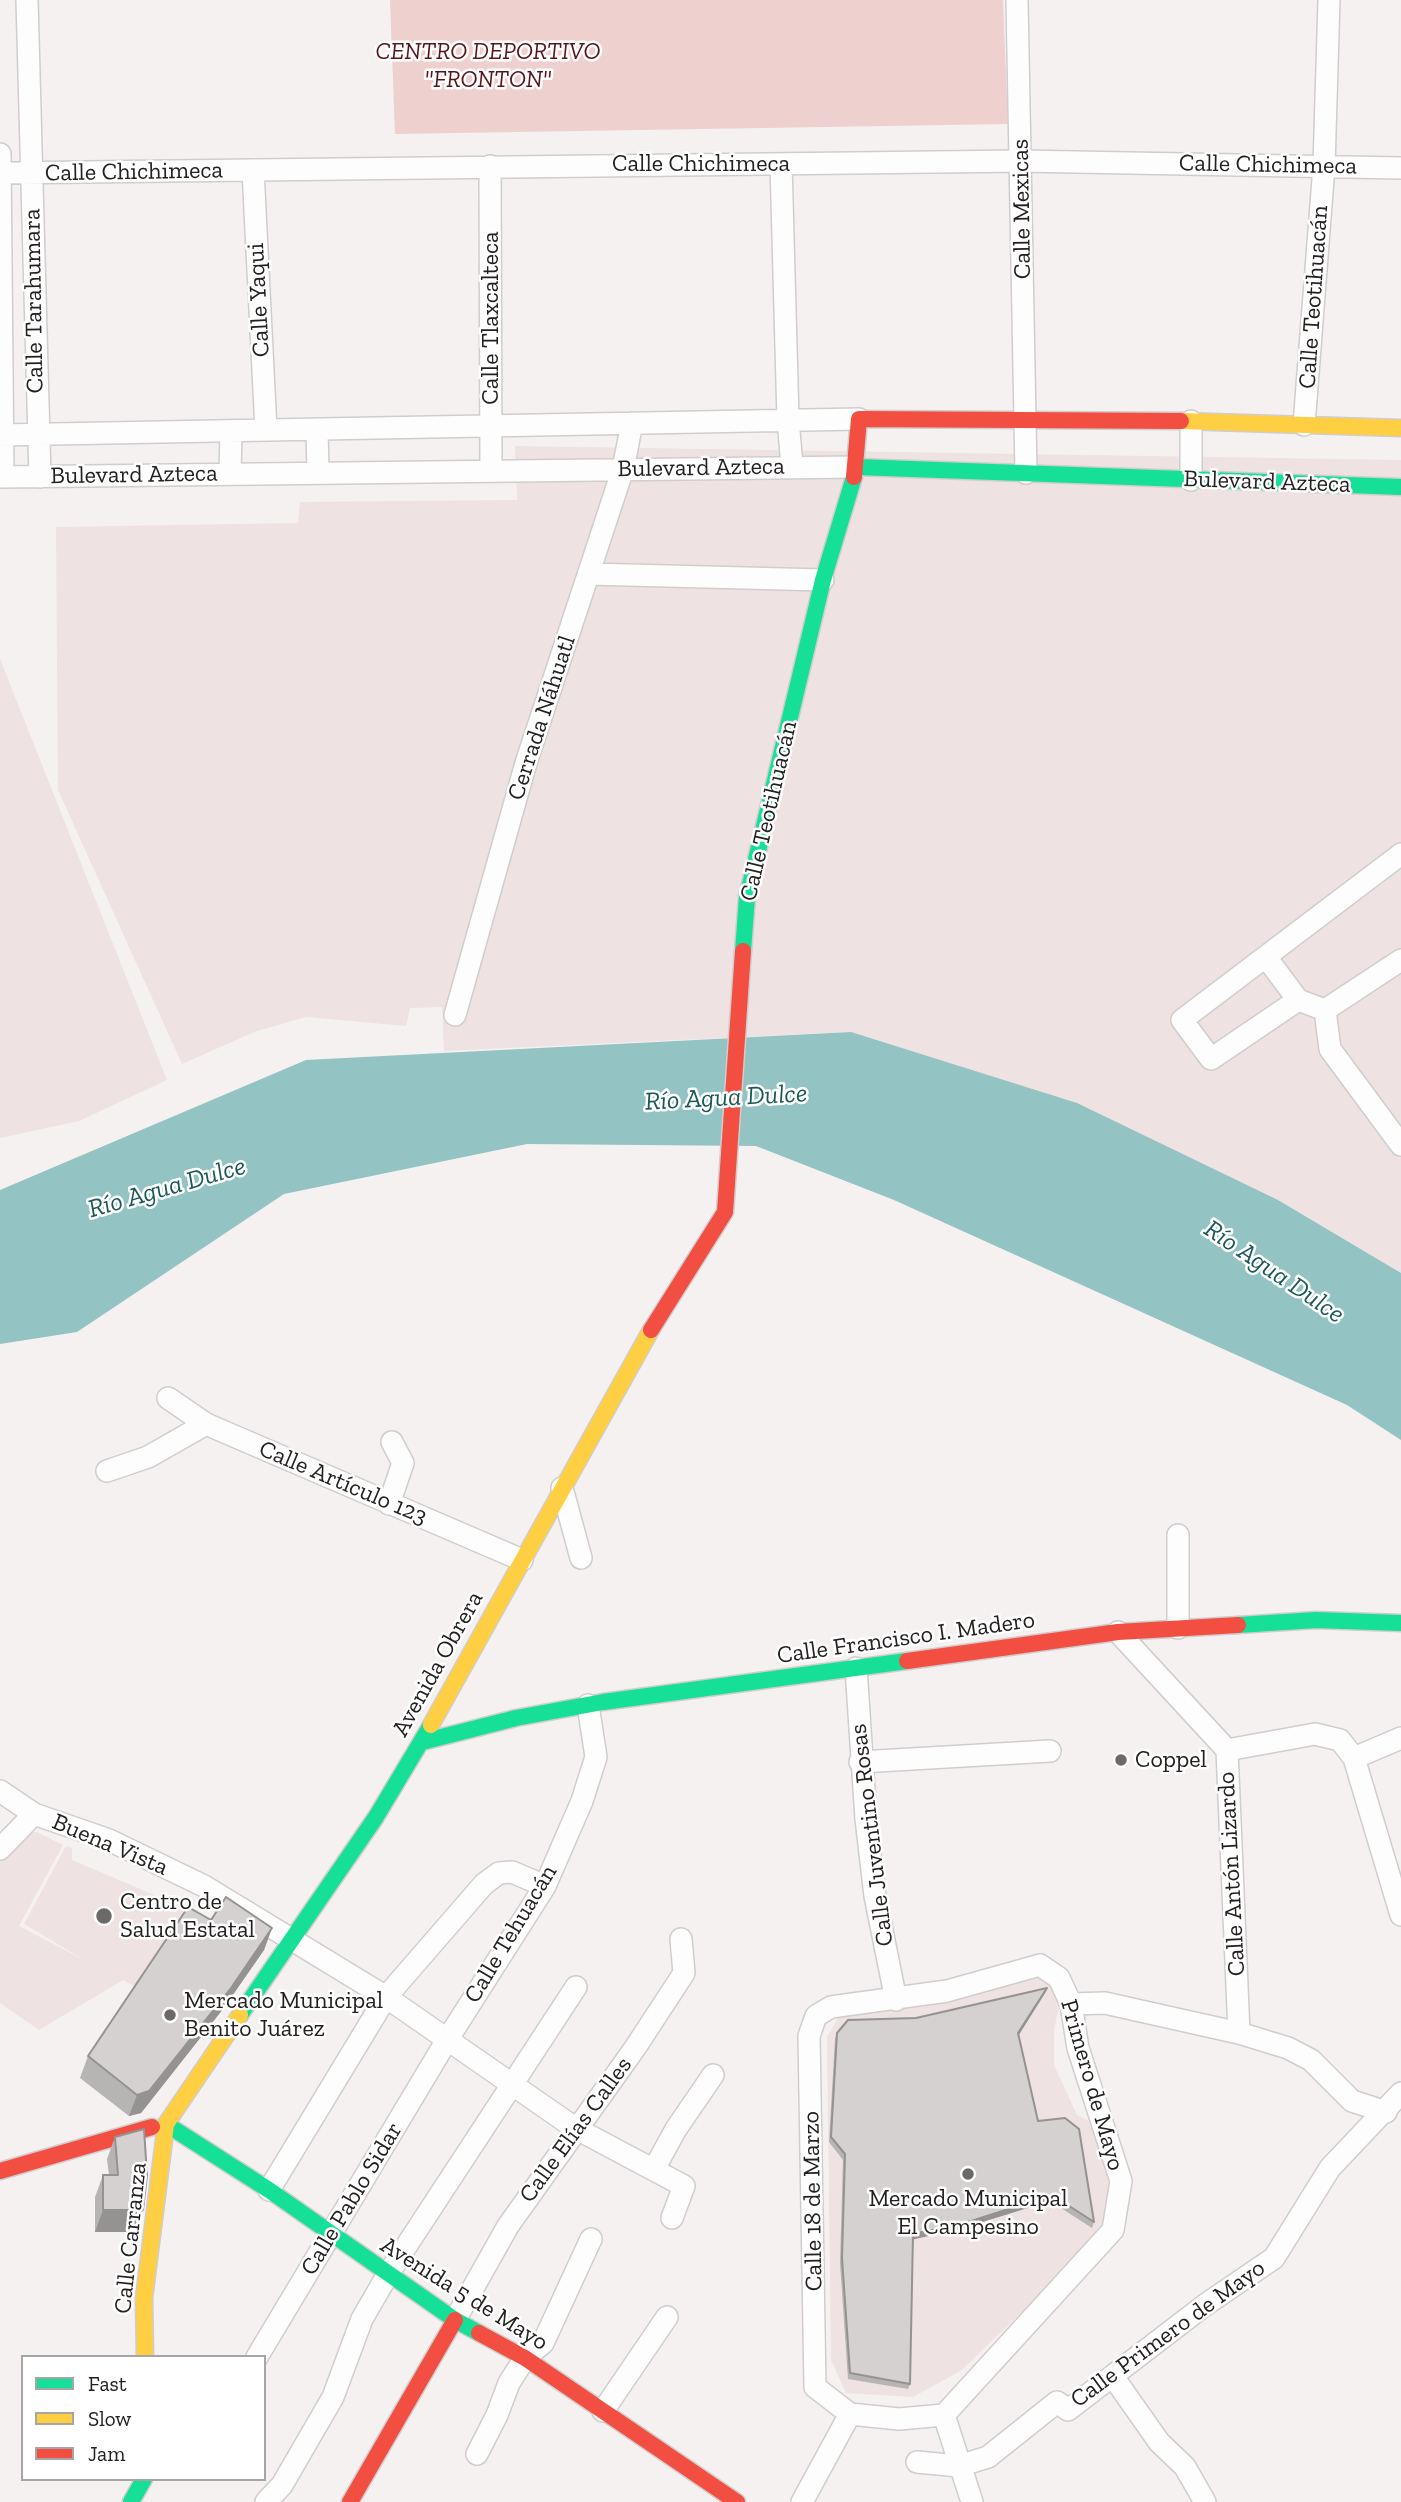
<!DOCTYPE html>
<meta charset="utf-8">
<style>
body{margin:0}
#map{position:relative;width:1401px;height:2502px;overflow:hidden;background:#f5f1f1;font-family:"Zilla Slab",serif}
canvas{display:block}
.legend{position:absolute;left:21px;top:2355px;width:245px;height:126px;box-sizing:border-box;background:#fff;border:2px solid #a7a6a6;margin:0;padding:9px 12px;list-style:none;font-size:21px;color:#232120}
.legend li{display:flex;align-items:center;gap:14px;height:35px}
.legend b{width:35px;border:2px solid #a7a6a6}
</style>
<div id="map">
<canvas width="1401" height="2502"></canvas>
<ul class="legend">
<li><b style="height:9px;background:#16e098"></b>Fast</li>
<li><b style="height:9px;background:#ffcf43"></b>Slow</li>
<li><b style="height:9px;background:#f24e42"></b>Jam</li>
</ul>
</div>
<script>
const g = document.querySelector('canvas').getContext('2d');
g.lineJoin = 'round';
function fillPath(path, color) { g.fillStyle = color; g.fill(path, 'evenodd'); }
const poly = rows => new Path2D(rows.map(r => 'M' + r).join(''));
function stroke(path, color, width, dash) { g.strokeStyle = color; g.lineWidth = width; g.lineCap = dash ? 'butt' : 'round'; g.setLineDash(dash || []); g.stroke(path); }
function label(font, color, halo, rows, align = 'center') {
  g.font = font + ' "Zilla Slab",serif'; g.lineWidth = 5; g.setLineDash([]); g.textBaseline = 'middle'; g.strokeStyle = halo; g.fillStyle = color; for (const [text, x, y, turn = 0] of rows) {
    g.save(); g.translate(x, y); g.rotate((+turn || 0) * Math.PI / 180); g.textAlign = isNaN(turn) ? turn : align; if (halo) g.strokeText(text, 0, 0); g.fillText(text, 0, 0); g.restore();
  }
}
fillPath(poly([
 [515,446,1401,460,1401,1273,1278,1200,851,1032,444,1051,442,1007,410,1008,406,1026,306,1017,254,1032,182,1064,58,790,56,527,298,523,300,502,517,500],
 [0,659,167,1080,79,1121,0,1138],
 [37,1832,63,1845,19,1926,86,1961,24,1924,66,1846,72,1848,72,1860,185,1908,135,1987,123,1980,39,2030,0,2003,0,1857,23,1833],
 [1030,1958,1062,1996,1054,2029,1054,2065,1077,2115,1100,2127,1112,2206,1097,2232,1026,2308,962,2370,913,2397,846,2393,831,2360,827,2037,842,2011]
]), '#eee2e2');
fillPath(poly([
 [390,0,1003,0,1008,124,395,134]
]), '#eed0cf');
fillPath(poly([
 [851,1032,1077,1103,1278,1200,1401,1273,1401,1440,1347,1405,894,1200,756,1146,527,1144,284,1194,77,1332,0,1344,0,1190,306,1060]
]), '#93c3c2');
const street = poly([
 [27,0,40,477],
 [1017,0,1026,473],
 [0,154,3,477],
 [781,164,788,420,792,466],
 [490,166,491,470],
 [253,170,266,430],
 [0,173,1021,161,1401,168],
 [1304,425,1324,166,1329,0],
 [317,429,318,473],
 [0,435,859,419],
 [230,474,231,431],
 [0,477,857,467],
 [1191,480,1191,421],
 [589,574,823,580],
 [1401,854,1182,1020,1211,1059,1298,1000,1325,1010,1401,960],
 [1266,957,1298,1000],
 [1325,1010,1330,1049,1401,1145],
 [455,1015,526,763,623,469,632,423],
 [168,1398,206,1424,522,1560],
 [107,1471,148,1457,206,1424],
 [562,1488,581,1558],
 [389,1504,403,1463,392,1442],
 [1178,1628,1178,1535],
 [1118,1632,1227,1750,1239,2033],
 [856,1668,866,1819,875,1896,896,2000],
 [1227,1750,1315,1734,1340,1740,1354,1758,1401,1915],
 [1354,1758,1401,1738],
 [860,1762,1050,1751],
 [0,1791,34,1814,109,1840,204,1886,386,1997,575,2128,684,2186,672,2218],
 [0,1849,34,1814],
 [1040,1965,1059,1978,1071,2004,1078,2048,1121,2181,1113,2230,944,2415,899,2419,850,2414,815,2387,809,2036,816,2016,831,2007,947,1991,1040,1965],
 [1071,2004,1105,2003,1239,2033,1288,2048,1311,2060,1352,2101,1386,2112],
 [654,2169,676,2129,713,2075],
 [269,2190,386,1997,484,1884,499,1873,512,1872,545,1886],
 [455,2320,508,2226,635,2048,684,1973,681,1939],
 [257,2357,447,2040,545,1886,582,1801,596,1757,588,1705],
 [1114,2378,1159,2442,1185,2467,1205,2502],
 [603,2411,667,2317],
 [944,2415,972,2502],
 [477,2454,497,2415,509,2383,525,2358,543,2343,591,2239],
 [917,2462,959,2466,988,2457,1057,2402,1068,2410,1205,2305,1274,2258,1330,2168,1401,2093],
 [266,2502,282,2485,333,2397,362,2319,388,2274,576,1987],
 [802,2502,850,2414]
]);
const fast = poly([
 [857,467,1401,487],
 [743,951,747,897,823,580,854,477],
 [1238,1625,1316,1620,1401,1623],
 [422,1742,516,1718,603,1702,907,1661],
 [240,2015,376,1817,431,1725],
 [166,2124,269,2190,455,2320,479,2333],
 [131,2502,144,2479]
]);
const slow = poly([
 [1181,421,1401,428],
 [431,1725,651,1330],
 [145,2357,144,2298,166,2124,240,2015]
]);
const jam = poly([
 [854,477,859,419,1181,421],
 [651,1330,725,1212,743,951],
 [907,1661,1118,1632,1238,1625],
 [0,2171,152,2127],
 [479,2333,525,2358,737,2502],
 [350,2502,455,2320]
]);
stroke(street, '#d1cdcd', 24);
stroke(fast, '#d1cdcd', 19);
stroke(slow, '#d1cdcd', 19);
stroke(jam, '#d1cdcd', 19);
stroke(street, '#fefdfd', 21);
stroke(fast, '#16e098', 16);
stroke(slow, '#ffcf43', 16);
stroke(jam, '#f24e42', 16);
fillPath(poly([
 [211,1920,272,1928,264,1950,223,2009,141,2113,129,2116,80,2078,88,2056],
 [1047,1988,1045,1993,1019,2035,1038,2121,1094,2222,1092,2228,1050,2201,963,2228,913,2239,910,2384,908,2389,848,2379,840,2263,843,2160,829,2142,835,2039,837,2033,916,2018],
 [115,2137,135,2232,95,2232,95,2197,103,2175,109,2175,107,2159]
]), '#b7b4b4');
fillPath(poly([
 [272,1928,264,1950,223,2009,141,2113,129,2116,137,2095],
 [1047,1988,1045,1993,1016,2039,1018,2033],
 [1052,2195,1050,2201,963,2228,911,2240,913,2234],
 [103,2210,143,2210,135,2232,95,2232]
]), '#959292');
const building = poly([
 [226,1897,272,1928,231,1988,149,2091,137,2095,88,2056,188,1907,211,1920,226,1897],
 [1047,1988,1018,2033,1038,2121,1065,2118,1079,2129,1094,2222,1052,2195,965,2223,913,2234,910,2384,850,2373,842,2258,845,2154,831,2137,837,2033,848,2020,916,2018,1047,1988],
 [144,2129,147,2175,143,2210,103,2210,103,2175,118,2175,115,2137,144,2129]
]);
fillPath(building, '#d5d1d1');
stroke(building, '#959292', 2);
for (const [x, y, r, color] of [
 [1121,1760,7,"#6c6a69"],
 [104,1916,9,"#6c6a69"],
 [170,2015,7,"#6c6a69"],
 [968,2174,7,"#6c6a69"]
]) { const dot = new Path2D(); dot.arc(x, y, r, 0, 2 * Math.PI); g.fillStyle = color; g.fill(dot); stroke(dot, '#fff', 2.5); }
label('italic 24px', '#59131a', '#fff', [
 ["CENTRO DEPORTIVO",488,52],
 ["\"FRONTON\"",488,80]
]);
label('24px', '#232120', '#fff', [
 ["Calle Chichimeca",701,164],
 ["Calle Chichimeca",1268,165,1],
 ["Calle Chichimeca",134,172,-1],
 ["Calle Mexicas",1022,209,-91],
 ["Calle Teotihuacán",1314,297,-86],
 ["Calle Yaqui",259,300,-93],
 ["Calle Tarahumara",34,301,-91],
 ["Calle Tlaxcalteca",491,318,-90],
 ["Bulevard Azteca",701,468,-1],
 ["Bulevard Azteca",134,475,-1],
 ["Bulevard Azteca",1267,482,2],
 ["Cerrada Náhuatl",542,718,-72],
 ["Calle Teotihuacán",769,811,-77],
 ["Calle Artículo 123",343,1483,23],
 ["Calle Francisco I. Madero",906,1638,-8],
 ["Avenida Obrera",438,1664,-61],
 ["Calle Juventino Rosas",872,1835,-97],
 ["Buena Vista",110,1845,23],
 ["Calle Antón Lizardo",1232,1874,-93],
 ["Calle Tehuacán",511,1934,-59],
 ["Primero de Mayo",1092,2085,74],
 ["Calle Elías Calles",576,2130,-54],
 ["Calle Pablo Sidar",352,2199,-59],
 ["Calle 18 de Marzo",813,2201,-91],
 ["Calle Carranza",131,2238,-84],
 ["Avenida 5 de Mayo",464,2294,32],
 ["Calle Primero de Mayo",1168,2334,-36]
]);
label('24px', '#232120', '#fff', [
 ["Coppel",1135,1760],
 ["Centro de",120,1902],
 ["Salud Estatal",120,1930],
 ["Mercado Municipal",184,2001],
 ["Benito Juárez",184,2029],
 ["Mercado Municipal",968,2199,"center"],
 ["El Campesino",968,2227,"center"]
], 'left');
label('italic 26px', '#1c5858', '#fff', [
 ["Río Agua Dulce",726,1098,-3],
 ["Río Agua Dulce",167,1188,-16],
 ["Río Agua Dulce",1274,1272,34]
]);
</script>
